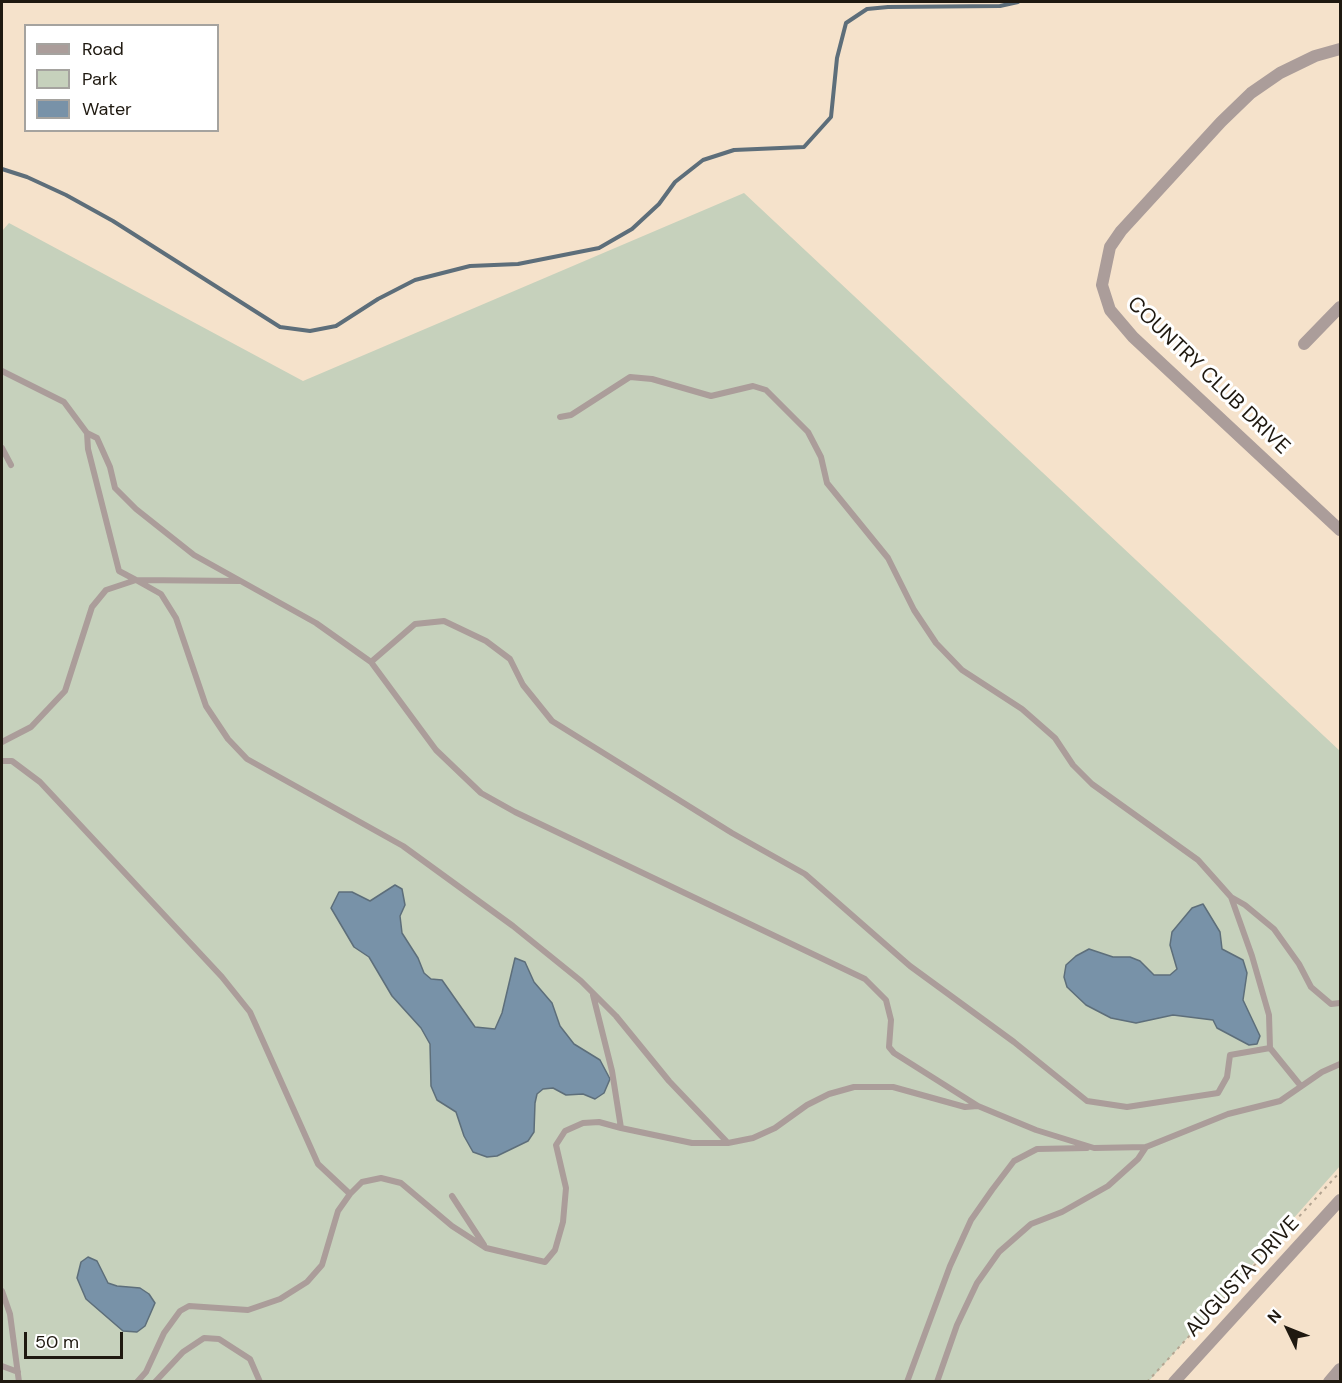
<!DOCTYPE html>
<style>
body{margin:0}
#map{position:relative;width:1342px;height:1383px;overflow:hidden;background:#f5e2cb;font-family:"DM Sans",sans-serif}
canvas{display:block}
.frame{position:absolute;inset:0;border:3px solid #1f1910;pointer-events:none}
.legend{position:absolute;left:24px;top:24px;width:195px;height:108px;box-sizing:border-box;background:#fff;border:2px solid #a5a39f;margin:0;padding:8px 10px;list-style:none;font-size:18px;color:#1f1910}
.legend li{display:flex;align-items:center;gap:12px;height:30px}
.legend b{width:30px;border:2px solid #a5a39f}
.north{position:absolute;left:1258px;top:1299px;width:60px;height:60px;-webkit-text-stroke:4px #fff;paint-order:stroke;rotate:313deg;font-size:16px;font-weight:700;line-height:24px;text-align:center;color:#1f1910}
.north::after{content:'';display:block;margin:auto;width:21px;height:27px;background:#1f1910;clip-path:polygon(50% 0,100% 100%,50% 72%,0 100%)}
.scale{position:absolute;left:24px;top:1332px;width:99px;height:27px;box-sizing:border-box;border:3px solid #1f1910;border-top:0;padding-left:8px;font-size:18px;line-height:21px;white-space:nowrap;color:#1f1910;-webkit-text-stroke:4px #fff;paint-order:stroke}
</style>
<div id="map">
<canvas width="1342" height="1383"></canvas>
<div class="frame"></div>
<ul class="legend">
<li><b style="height:8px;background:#ab9d9a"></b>Road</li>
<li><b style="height:16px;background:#c6d1bc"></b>Park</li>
<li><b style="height:16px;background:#7892a8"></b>Water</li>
</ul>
<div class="north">N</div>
<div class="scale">50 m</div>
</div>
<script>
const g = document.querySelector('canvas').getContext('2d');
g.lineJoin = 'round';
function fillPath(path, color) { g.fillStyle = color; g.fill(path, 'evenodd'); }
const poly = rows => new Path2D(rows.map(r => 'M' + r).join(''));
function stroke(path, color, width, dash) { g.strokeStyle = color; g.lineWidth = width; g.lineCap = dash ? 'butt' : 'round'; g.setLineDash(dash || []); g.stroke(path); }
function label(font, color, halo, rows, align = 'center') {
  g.font = font + ' "DM Sans",sans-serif'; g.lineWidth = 6; g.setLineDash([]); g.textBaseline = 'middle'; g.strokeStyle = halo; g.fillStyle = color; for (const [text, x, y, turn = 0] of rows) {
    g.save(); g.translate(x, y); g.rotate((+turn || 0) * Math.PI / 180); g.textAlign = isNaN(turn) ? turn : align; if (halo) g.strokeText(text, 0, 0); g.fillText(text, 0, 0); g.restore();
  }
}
fillPath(poly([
 [744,193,1340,751,1340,1166,1149,1381,2,1381,2,231,9,223,303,381]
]), '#c6d1bc');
const water = poly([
 [395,885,402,889,405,905,400,916,402,933,418,958,424,973,431,979,442,980,475,1027,495,1029,502,1013,515,958,525,962,534,982,552,1003,560,1026,574,1044,600,1060,610,1079,604,1093,595,1099,583,1094,566,1095,553,1088,543,1089,537,1094,535,1103,534,1132,528,1141,497,1156,487,1157,473,1152,464,1136,456,1112,437,1100,431,1086,430,1044,421,1028,392,996,369,957,354,947,331,908,339,892,352,892,370,901,395,885],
 [1203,904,1220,932,1222,949,1243,960,1247,973,1243,1000,1260,1036,1257,1044,1249,1045,1217,1028,1213,1020,1173,1015,1136,1023,1111,1018,1086,1005,1067,987,1064,977,1066,965,1076,956,1089,949,1113,957,1130,957,1140,961,1154,975,1170,975,1177,969,1170,945,1172,932,1192,908,1203,904],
 [88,1257,97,1261,108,1283,117,1286,140,1288,149,1294,155,1303,145,1326,137,1332,123,1331,86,1299,77,1278,81,1262,88,1257]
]);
fillPath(water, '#7892a8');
stroke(water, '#5d6e7a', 1.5);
stroke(poly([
 [2,169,27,177,66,195,113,221,280,327,310,331,336,326,378,299,415,280,470,266,518,264,599,248,632,229,659,204,675,182,703,160,734,150,804,147,831,117,837,58,846,23,867,9,888,7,1000,6,1018,2]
]), '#5d6e7a', 4);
stroke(poly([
 [1147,1382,1340,1172]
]), '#b3a491', 2, [3, 4.5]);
stroke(poly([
 [2,371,64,402,87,433,97,438,110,467,115,488,136,509,194,555,316,623,371,662,436,750,481,793,515,812,865,979,886,1000,891,1020,889,1047,894,1053,978,1106,1036,1130,1094,1148,1146,1147,1228,1114,1280,1101,1322,1072,1340,1064],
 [560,417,571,415,630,377,652,379,711,396,753,386,766,390,808,432,821,457,827,483,888,558,914,610,936,643,962,670,1022,709,1055,738,1073,765,1092,784,1198,860,1231,897],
 [87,433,88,449,119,571,136,580,240,581],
 [2,448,11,465],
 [371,662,415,624,444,621,486,641,510,659,523,685,552,721,732,833,805,874,910,966,1014,1042,1087,1101,1127,1107,1218,1093,1227,1077,1230,1055,1270,1048,1269,1015,1252,956,1231,897,1245,905,1274,929,1299,964,1311,987,1331,1004,1340,1003],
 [2,742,31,727,65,691,92,607,106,590,136,580,161,594,176,618,206,706,228,739,247,759,403,846,513,926,581,981,616,1016,669,1081,728,1143,692,1143,621,1128,612,1071,593,995],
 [2,761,12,761,40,782,222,977,250,1012,318,1164,350,1194,338,1211,322,1265,307,1282,280,1299,248,1310,189,1306,180,1311,164,1333,146,1372,137,1382],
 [1270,1048,1300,1085],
 [728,1143,753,1138,775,1128,807,1105,829,1094,854,1087,893,1087,965,1107,978,1106],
 [350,1194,362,1182,381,1178,401,1183,452,1226,486,1248,545,1262,555,1250,563,1222,566,1188,556,1145,565,1131,583,1123,599,1122,621,1128],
 [452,1196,484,1245],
 [2,1291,10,1314,19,1382],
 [2,1366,18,1372],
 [155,1382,183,1352,204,1338,219,1339,250,1359,260,1382],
 [907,1382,950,1266,971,1220,992,1190,1014,1161,1037,1149,1087,1148],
 [937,1382,957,1325,977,1283,999,1252,1031,1224,1062,1212,1108,1186,1138,1159,1146,1147]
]), '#ab9d9a', 6);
stroke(poly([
 [1340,49,1315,56,1280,73,1251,93,1221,122,1121,231,1110,247,1102,285,1110,310,1133,337,1340,530],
 [1304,344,1340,307],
 [1174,1382,1340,1200],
 [1329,1382,1340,1369]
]), '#ab9d9a', 12);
label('21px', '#1f1910', '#fff', [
 ["COUNTRY CLUB DRIVE",1208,376,44],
 ["AUGUSTA DRIVE",1243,1277,-47]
]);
</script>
